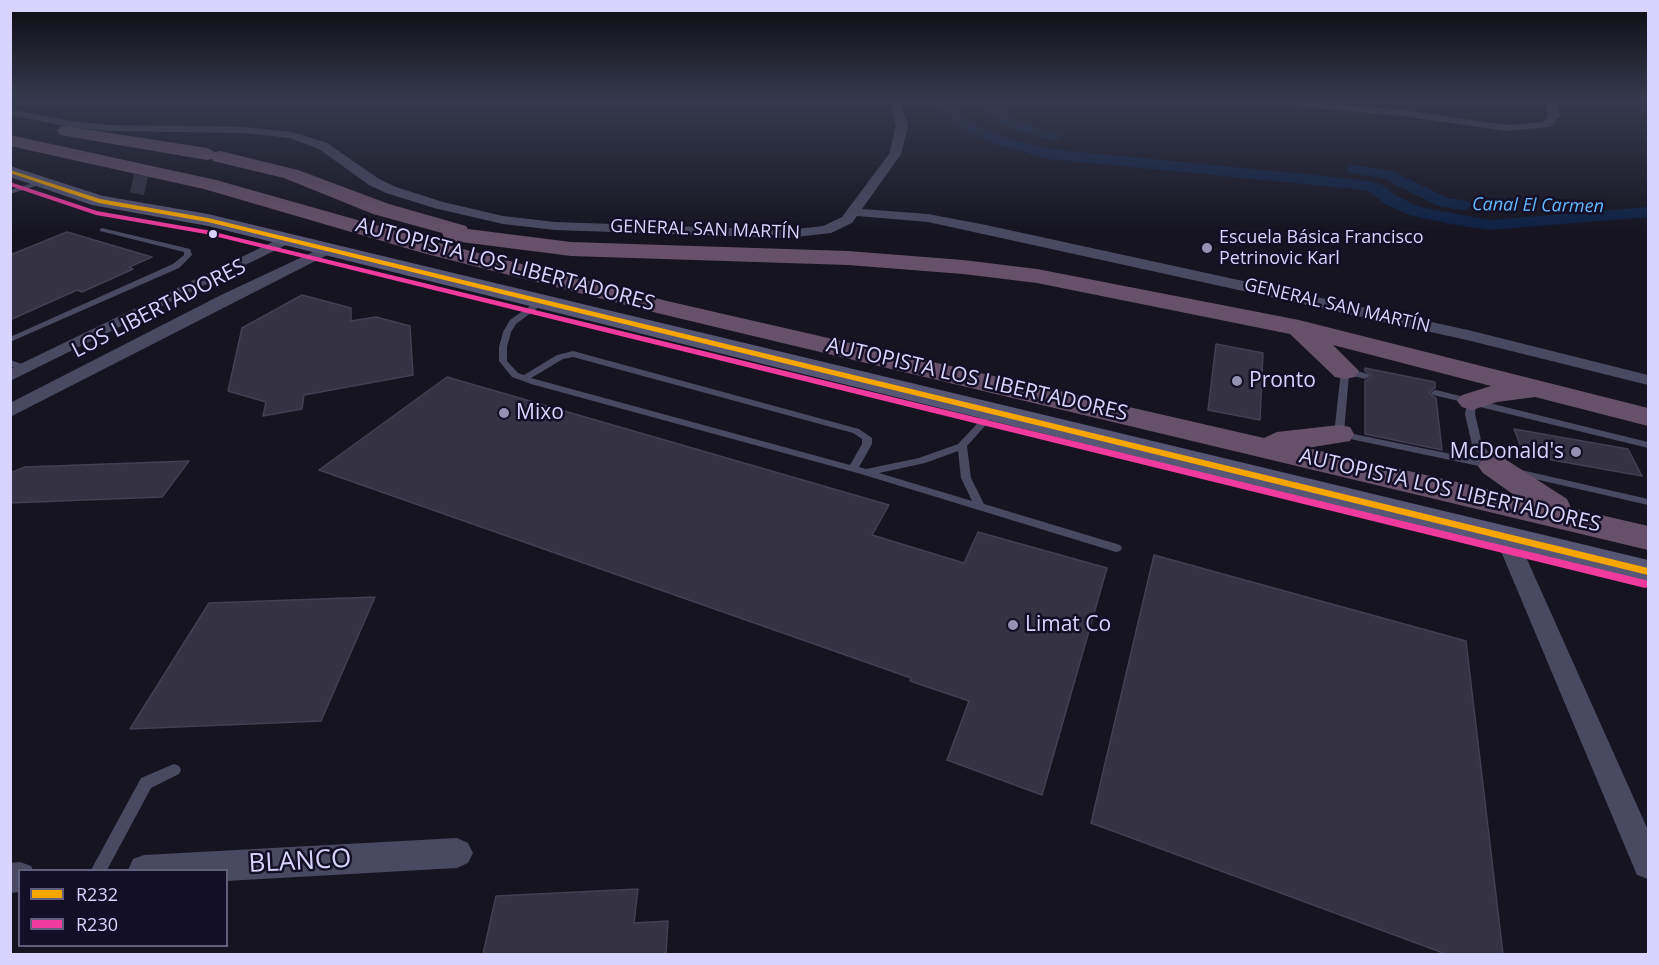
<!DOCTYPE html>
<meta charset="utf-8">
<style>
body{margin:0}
#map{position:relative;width:1659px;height:965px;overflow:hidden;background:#161421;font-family:"Open Sans",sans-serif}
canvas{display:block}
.frame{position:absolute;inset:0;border:12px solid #d9d4ff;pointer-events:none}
.legend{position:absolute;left:18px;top:869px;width:210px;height:78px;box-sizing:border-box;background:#130f26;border:2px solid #625e7d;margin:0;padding:8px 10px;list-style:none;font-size:18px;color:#d9d4ff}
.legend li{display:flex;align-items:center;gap:12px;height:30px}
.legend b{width:30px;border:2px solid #625e7d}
</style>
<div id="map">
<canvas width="1659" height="965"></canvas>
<div class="frame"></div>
<ul class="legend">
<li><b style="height:8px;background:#f7a600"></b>R232</li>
<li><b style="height:8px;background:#f13a9d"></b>R230</li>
</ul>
</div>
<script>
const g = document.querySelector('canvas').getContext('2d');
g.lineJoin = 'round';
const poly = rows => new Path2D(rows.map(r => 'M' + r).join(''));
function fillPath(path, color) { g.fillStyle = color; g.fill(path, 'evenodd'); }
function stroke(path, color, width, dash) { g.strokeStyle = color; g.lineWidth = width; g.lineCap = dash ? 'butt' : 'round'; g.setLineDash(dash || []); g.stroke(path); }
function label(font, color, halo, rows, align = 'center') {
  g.font = font + ' "Open Sans",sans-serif'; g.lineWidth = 5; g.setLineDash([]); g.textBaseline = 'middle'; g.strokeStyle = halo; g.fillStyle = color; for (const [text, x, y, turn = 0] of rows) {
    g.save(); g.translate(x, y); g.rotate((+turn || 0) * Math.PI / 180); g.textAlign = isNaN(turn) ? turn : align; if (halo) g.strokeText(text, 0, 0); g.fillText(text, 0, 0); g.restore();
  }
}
fillPath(poly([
 [928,100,943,100,963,118,999,136,1050,149,1355,179,1381,184,1397,196,1420,207,1489,220,1648,207,1648,217,1489,230,1451,224,1409,215,1385,204,1370,192,1355,189,1049,159,989,142,953,124,928,100],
 [971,100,987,100,1020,122,1059,134,1061,137,1054,141,1010,128,987,115,971,100],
 [1354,165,1392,171,1448,198,1468,201,1471,205,1468,209,1462,210,1438,206,1382,178,1348,173,1346,170,1348,167,1354,165]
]), '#0d2144');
const building = poly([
 [67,232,152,257,129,267,133,269,82,292,77,290,10,320,10,255,67,232],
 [302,295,351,308,351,321,376,317,410,326,413,375,304,395,302,409,263,416,266,402,228,391,242,328,302,295],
 [1216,344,1263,353,1260,420,1208,410,1216,344],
 [1365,368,1435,382,1435,388,1429,393,1436,398,1442,450,1365,434,1365,381,1372,376,1365,371,1365,368],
 [447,377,889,505,872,535,964,563,978,532,1107,568,1042,795,947,760,969,701,910,681,911,678,319,470,447,377],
 [1514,429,1628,449,1642,476,1524,455,1514,429],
 [189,461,162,497,10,503,10,473,25,467,189,461],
 [1154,555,1466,641,1503,954,1446,954,1091,823,1154,555],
 [375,597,321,721,130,729,209,603,375,597],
 [638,889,634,923,668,921,666,954,483,954,496,896,638,889]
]);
fillPath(building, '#343243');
stroke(building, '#433f54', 1.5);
stroke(poly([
 [132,183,146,186]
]), '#333142', 19, [19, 10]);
fillPath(poly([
 [43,180,46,182,45,183,10,194,10,190,43,180],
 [102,228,190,249,192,255,179,268,10,342,10,337,173,264,184,255,184,252,100,231,100,229,102,228],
 [540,299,543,299,547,301,516,324,511,332,507,347,507,361,518,373,524,375,557,355,573,351,859,429,872,438,872,444,859,467,866,469,919,458,958,444,976,425,986,409,992,409,994,411,985,426,967,446,971,478,984,504,1120,545,1122,548,1120,551,1116,552,861,474,531,384,512,377,499,361,499,347,503,332,510,320,540,299],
 [573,357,853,433,862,439,862,444,850,465,531,378,563,359,573,357],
 [958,451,961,478,972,501,879,473,925,463,958,451],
 [10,360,28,366,29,368,25,371,10,366,10,360],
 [1345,368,1368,374,1370,376,1365,379,1349,375,1344,432,1485,461,1472,445,1465,414,1467,403,1433,395,1431,393,1433,391,1436,390,1648,442,1648,448,1476,406,1475,414,1482,444,1498,464,1499,466,1498,468,1493,469,1336,436,1334,434,1341,371,1345,368],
 [1517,469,1648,499,1648,505,1513,474,1512,472,1517,469],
 [174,764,179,766,181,770,179,774,151,788,107,870,91,870,141,778,174,764]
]), '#4a4962');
fillPath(poly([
 [890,100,900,100,908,126,901,154,862,209,928,214,986,225,1468,330,1648,375,1648,385,1467,340,928,222,857,216,852,223,831,233,787,238,555,230,503,224,434,208,386,193,369,185,319,149,290,138,244,133,108,131,71,127,10,115,10,109,71,121,108,125,244,127,292,132,327,143,379,179,396,187,443,202,503,216,555,222,787,230,823,226,842,217,889,154,896,126,890,100],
 [1255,100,1299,100,1403,110,1506,125,1543,122,1548,116,1546,100,1556,100,1560,116,1550,127,1506,131,1403,116,1260,103,1255,100],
 [287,235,294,239,292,242,10,381,10,369,287,235],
 [328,245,333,246,335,249,333,252,10,417,10,403,221,295,328,245],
 [1506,529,1514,532,1517,537,1648,830,1648,879,1637,875,1495,537,1498,532,1506,529],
 [457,838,468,843,473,853,468,863,457,868,226,881,226,870,128,870,133,859,144,855,457,838],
 [20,862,31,866,33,870,20,870,20,892,10,893,10,863,20,862]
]), '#4a4962');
fillPath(poly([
 [10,166,103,196,208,214,1648,560,1648,584,208,226,92,205,10,177,10,166]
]), '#575674');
fillPath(poly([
 [66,126,207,148,215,152,220,151,298,170,389,204,466,226,468,229,571,242,848,251,963,260,1037,269,1299,320,1648,408,1648,426,1535,397,1497,402,1472,410,1462,407,1457,401,1462,395,1491,386,1333,345,1359,371,1355,377,1345,379,1335,377,1290,334,1037,283,963,274,848,265,571,256,453,241,445,239,442,233,373,214,284,178,213,161,212,159,207,160,60,135,57,131,60,127,66,126],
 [10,135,216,180,439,243,667,301,1264,438,1277,432,1339,425,1350,427,1354,434,1350,441,1307,448,1514,495,1483,473,1478,466,1483,459,1494,456,1505,459,1567,499,1571,508,1648,526,1648,550,657,313,423,253,204,189,10,146,10,135]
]), '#67516a');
fillPath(poly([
 [10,170,100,199,208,218,1648,568,1648,575,208,222,99,203,10,173,10,170]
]), '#f7a600');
fillPath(poly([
 [10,182,97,211,206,230,1645,580,1648,581,1648,587,1645,588,206,234,96,215,10,186,10,182]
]), '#f13a9d');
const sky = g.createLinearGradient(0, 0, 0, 235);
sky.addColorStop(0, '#0c0b12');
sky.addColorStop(0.43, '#363a4e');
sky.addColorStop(1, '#363a4e00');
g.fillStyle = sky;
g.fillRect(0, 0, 1659, 235);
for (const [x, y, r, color] of [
 [213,234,5,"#d9d4ff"],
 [1207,248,6,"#9591b1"],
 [1237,381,6,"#9591b1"],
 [504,413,6,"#9591b1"],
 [1576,452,6,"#9591b1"],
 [1013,625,6,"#9591b1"]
]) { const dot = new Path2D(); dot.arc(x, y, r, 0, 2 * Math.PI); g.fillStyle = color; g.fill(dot); stroke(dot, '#130f26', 2); }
label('italic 18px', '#62b6ff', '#130f26', [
 ["Canal El Carmen",1538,206,1]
]);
label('18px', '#d9d4ff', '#130f26', [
 ["GENERAL SAN MARTÍN",705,230,2],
 ["GENERAL SAN MARTÍN",1337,306,13]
]);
label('18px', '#d9d4ff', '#130f26', [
 ["Escuela Básica Francisco",1219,238],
 ["Petrinovic Karl",1219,259]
], 'left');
label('21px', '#d9d4ff', '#130f26', [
 ["AUTOPISTA LOS LIBERTADORES",505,265,15],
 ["LOS LIBERTADORES",159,309,-27],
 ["AUTOPISTA LOS LIBERTADORES",977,380,13],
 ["AUTOPISTA LOS LIBERTADORES",1450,491,13]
]);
label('21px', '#d9d4ff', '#130f26', [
 ["Pronto",1249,381],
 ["Mixo",516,413],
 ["McDonald's",1564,452,"right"],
 ["Limat Co",1025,625]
], 'left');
label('26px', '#d9d4ff', '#130f26', [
 ["BLANCO",300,862,-3]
]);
</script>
